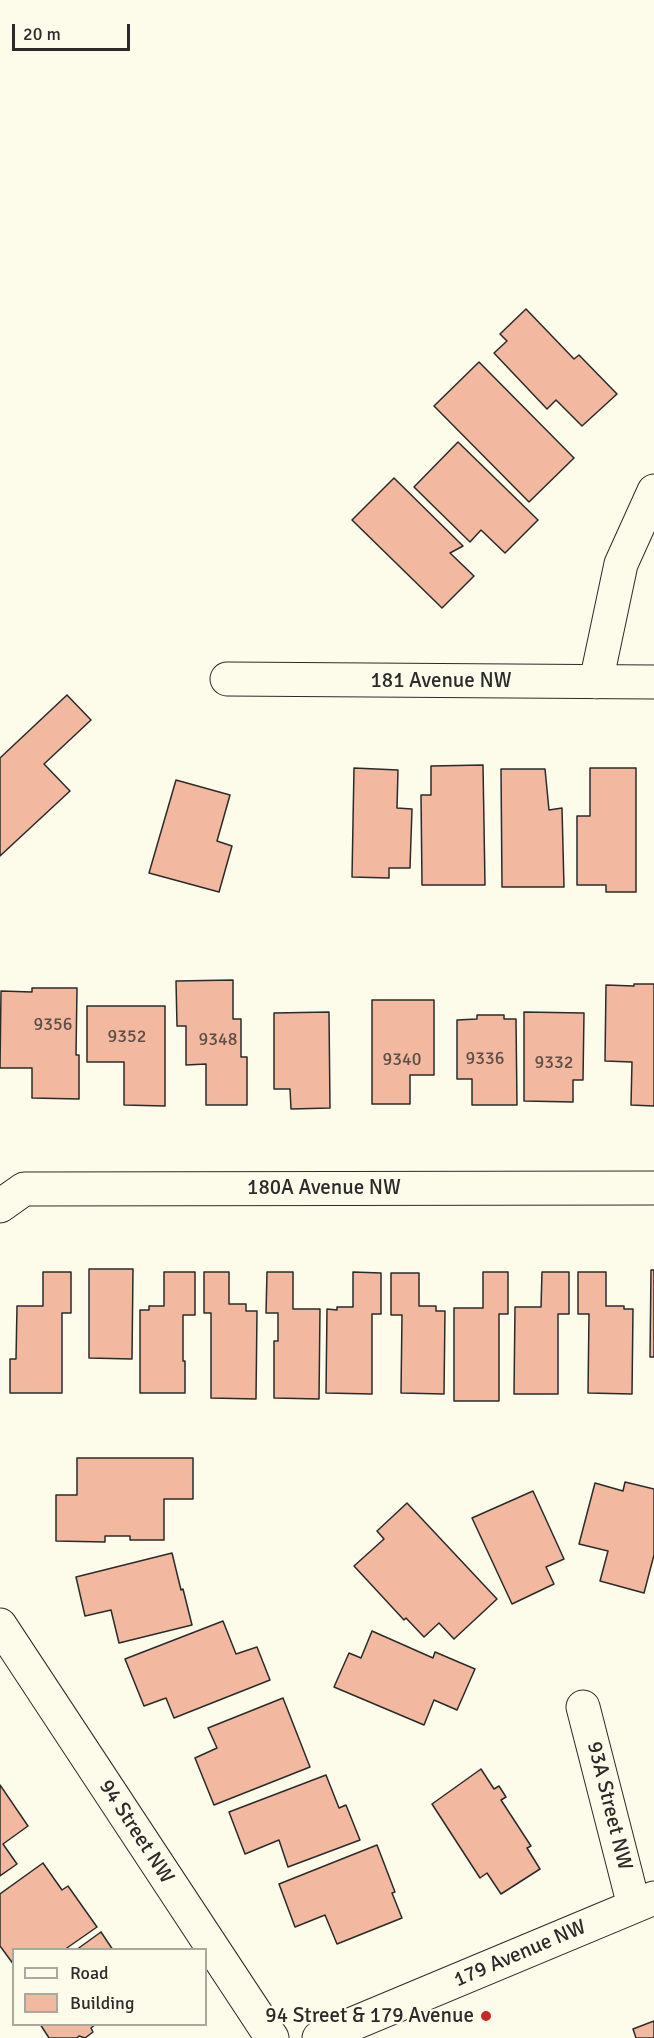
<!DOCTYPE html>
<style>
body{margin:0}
#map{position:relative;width:654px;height:2038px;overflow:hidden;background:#fdfbea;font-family:Signika,sans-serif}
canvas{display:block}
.legend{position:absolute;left:12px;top:1948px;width:195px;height:78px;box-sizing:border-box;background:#fdfbea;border:2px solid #a9a89e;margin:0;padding:8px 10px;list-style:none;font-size:18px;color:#2b2b2b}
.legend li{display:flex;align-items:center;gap:12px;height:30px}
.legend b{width:30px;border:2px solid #a9a89e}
.scale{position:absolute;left:12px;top:24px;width:118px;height:27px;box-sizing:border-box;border:3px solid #2b2b2b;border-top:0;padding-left:8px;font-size:18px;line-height:21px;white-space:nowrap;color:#2b2b2b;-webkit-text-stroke:4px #fdfbea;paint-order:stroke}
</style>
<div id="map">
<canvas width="654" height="2038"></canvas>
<ul class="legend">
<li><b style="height:8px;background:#fdfbea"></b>Road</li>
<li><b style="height:16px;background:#f2b8a0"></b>Building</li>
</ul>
<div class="scale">20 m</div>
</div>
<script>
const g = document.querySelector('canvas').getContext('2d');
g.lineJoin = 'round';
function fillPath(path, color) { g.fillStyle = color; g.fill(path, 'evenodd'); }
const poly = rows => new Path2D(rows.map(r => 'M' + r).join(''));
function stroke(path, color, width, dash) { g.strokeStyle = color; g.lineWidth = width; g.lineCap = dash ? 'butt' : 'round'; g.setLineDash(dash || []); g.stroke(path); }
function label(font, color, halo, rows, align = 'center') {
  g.font = font + ' Signika,sans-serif'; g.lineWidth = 4.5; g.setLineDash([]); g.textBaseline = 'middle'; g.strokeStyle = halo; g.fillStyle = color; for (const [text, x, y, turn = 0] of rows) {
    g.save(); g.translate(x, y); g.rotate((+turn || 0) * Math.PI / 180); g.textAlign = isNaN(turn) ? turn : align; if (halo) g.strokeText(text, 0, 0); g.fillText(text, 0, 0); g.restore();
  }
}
const building = poly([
 [526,309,574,359,579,355,617,394,582,426,556,400,547,409,494,353,507,341,500,334,526,309],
 [479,362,574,458,529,502,434,406,479,362],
 [458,442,538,520,505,553,481,530,470,542,414,487,458,442],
 [394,478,463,546,450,553,474,576,442,608,352,520,394,478],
 [67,695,91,720,44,764,70,791,0,856,0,758,67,695],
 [483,765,485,885,422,885,421,795,431,795,431,766,483,765],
 [354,768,398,770,397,808,412,809,410,868,389,868,389,878,352,877,354,768],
 [590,768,636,768,636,892,606,892,606,885,577,885,577,816,590,816,590,768],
 [501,769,545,769,549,810,562,808,564,887,502,887,501,769],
 [176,780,230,795,217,841,232,846,219,892,149,873,176,780],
 [233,980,233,1019,241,1019,241,1057,247,1057,247,1105,206,1105,206,1064,186,1065,186,1026,177,1026,176,981,233,980],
 [634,984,654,984,654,1106,631,1105,632,1062,605,1061,606,985,634,986,634,984],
 [32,988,77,988,76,1055,79,1055,79,1099,32,1098,32,1068,0,1068,1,991,32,992,32,988],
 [372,1000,434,1000,434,1075,410,1075,410,1104,372,1104,372,1000],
 [87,1006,165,1006,165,1106,124,1105,124,1062,87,1062,87,1006],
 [329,1012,330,1108,291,1109,290,1089,274,1089,274,1013,329,1012],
 [524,1012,584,1013,583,1080,573,1080,573,1102,524,1101,524,1012],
 [477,1015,504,1015,504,1019,516,1019,517,1105,472,1105,472,1079,457,1079,457,1020,477,1019,477,1015],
 [89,1269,133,1269,132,1359,89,1358,89,1269],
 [651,1270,654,1270,654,1357,650,1357,651,1270],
 [43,1272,71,1272,71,1313,62,1313,62,1393,10,1393,10,1359,16,1359,17,1306,43,1306,43,1272],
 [164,1272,195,1272,195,1315,183,1315,183,1361,185,1361,185,1393,140,1393,140,1310,149,1310,149,1306,164,1306,164,1272],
 [204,1272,229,1272,229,1304,246,1304,246,1311,257,1311,256,1399,211,1398,211,1313,204,1313,204,1272],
 [267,1272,293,1272,293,1309,320,1309,319,1399,274,1398,274,1341,278,1341,278,1313,266,1313,267,1272],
 [353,1272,381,1273,381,1314,372,1314,372,1394,326,1393,327,1309,337,1310,337,1307,353,1307,353,1272],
 [483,1272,508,1272,508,1314,499,1314,499,1401,454,1401,454,1308,483,1308,483,1272],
 [542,1272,569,1272,569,1314,558,1314,558,1394,514,1394,515,1307,541,1307,542,1272],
 [578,1272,606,1272,606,1306,624,1306,624,1309,633,1309,632,1394,588,1393,589,1314,578,1314,578,1272],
 [391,1273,419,1273,419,1306,436,1306,436,1311,445,1311,444,1394,401,1393,402,1315,391,1315,391,1273],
 [77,1458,193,1458,193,1499,164,1499,164,1540,130,1540,130,1536,105,1536,105,1542,56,1541,56,1495,77,1495,77,1458],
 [625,1482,654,1489,654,1555,644,1593,600,1581,608,1551,579,1544,595,1483,623,1491,625,1482],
 [533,1491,564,1559,546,1567,554,1584,512,1604,472,1518,533,1491],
 [407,1503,497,1599,454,1639,439,1623,424,1637,406,1618,404,1620,354,1566,384,1539,377,1531,407,1503],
 [172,1553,181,1590,183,1589,192,1625,119,1643,111,1610,85,1616,76,1577,172,1553],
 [223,1621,236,1654,257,1647,270,1680,174,1718,166,1698,144,1706,125,1659,223,1621],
 [372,1631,433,1658,435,1652,475,1669,457,1710,434,1700,424,1725,334,1687,349,1653,361,1658,372,1631],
 [283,1698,310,1767,214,1805,195,1758,217,1748,208,1728,283,1698],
 [481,1769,494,1789,499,1786,506,1797,501,1800,531,1846,527,1848,540,1869,501,1894,487,1873,480,1878,432,1804,481,1769],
 [326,1775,339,1808,346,1805,360,1840,288,1867,279,1840,245,1854,229,1812,326,1775],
 [0,1785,28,1826,3,1844,17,1864,0,1876,0,1785],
 [377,1845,395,1892,392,1893,402,1918,337,1944,325,1915,295,1927,279,1884,377,1845],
 [43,1863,62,1890,68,1886,97,1927,64,1950,14,1950,14,1965,0,1946,0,1894,43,1863],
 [101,1932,113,1950,76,1950,101,1932],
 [654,2021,654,2038,636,2038,633,2029,654,2021],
 [40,2024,96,2024,91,2028,93,2032,85,2038,79,2036,77,2038,49,2038,40,2024]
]);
fillPath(building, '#f2b8a0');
stroke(building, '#2b2b2b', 1.5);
const minor = poly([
 [227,679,654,682],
 [596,682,621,564,654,491],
 [0,1206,24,1189,654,1188],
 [0,1625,272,2038],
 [583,1707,634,1906],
 [319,2038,654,1898]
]);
stroke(minor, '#2b2b2b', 35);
stroke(minor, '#fdfbea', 33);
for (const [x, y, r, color] of [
 [486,2016,6,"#c62828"]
]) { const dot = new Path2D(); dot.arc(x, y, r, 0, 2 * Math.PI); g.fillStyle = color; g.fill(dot); stroke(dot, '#fdfbea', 2); }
label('18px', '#5d4e48', null, [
 ["9356",53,1025],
 ["9352",127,1037],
 ["9348",218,1040],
 ["9336",485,1059],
 ["9340",402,1060],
 ["9332",554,1063]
]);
label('21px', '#2b2b2b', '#fdfbea', [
 ["181 Avenue NW",441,681],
 ["180A Avenue NW",324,1188],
 ["93A Street NW",609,1806,76],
 ["94 Street NW",136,1832,57],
 ["179 Avenue NW",520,1954,-23]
]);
label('21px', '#2b2b2b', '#fdfbea', [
 ["94 Street & 179 Avenue",474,2016]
], 'right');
</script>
